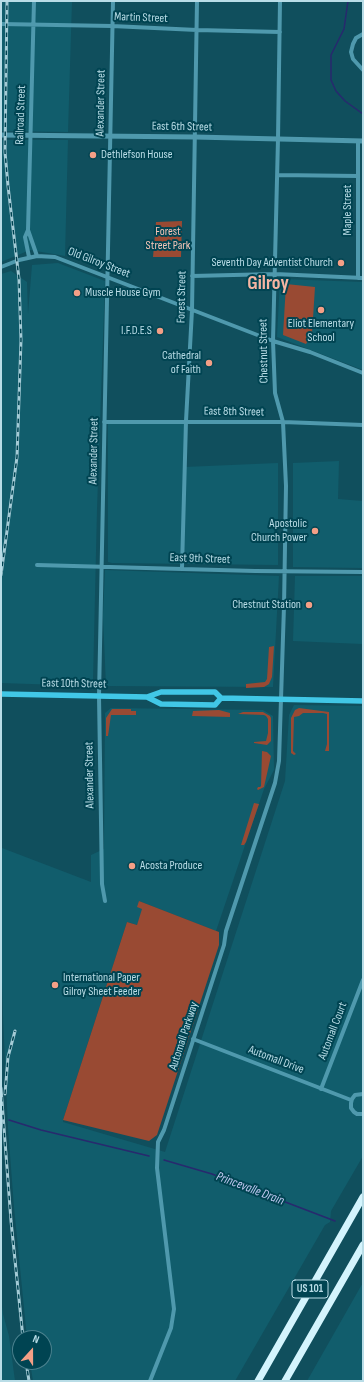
<!DOCTYPE html>
<style>
body{margin:0}
#map{position:relative;width:364px;height:1382px;overflow:hidden;background:#104f5d;font-family:"Sofia Sans Condensed",sans-serif}
canvas{display:block}
.frame{position:absolute;inset:0;border:2px solid #b9dde7;pointer-events:none}
.north{position:absolute;left:12px;top:1330px;width:40px;height:40px;box-sizing:border-box;background:#004452;border:1px solid #4a818e;border-radius:50%;rotate:21deg;font-size:11px;font-weight:700;line-height:16px;text-align:center;color:#b9dde7}
.north::after{content:'';display:block;margin:auto;width:14px;height:18px;background:#f49f86;clip-path:polygon(50% 0,100% 100%,50% 72%,0 100%)}
</style>
<div id="map">
<canvas width="364" height="1382"></canvas>
<div class="frame"></div>
<div class="north">N</div>
</div>
<script>
const g = document.querySelector('canvas').getContext('2d');
g.lineJoin = 'round';
function fillPath(path, color) { g.fillStyle = color; g.fill(path, 'evenodd'); }
const poly = rows => new Path2D(rows.map(r => 'M' + r).join(''));
function stroke(path, color, width, dash) { g.strokeStyle = color; g.lineWidth = width; g.lineCap = dash ? 'butt' : 'round'; g.setLineDash(dash || []); g.stroke(path); }
function label(font, color, halo, rows, align = 'center') {
  g.font = font + ' "Sofia Sans Condensed",sans-serif'; g.lineWidth = 4; g.setLineDash([]); g.textBaseline = 'middle'; g.strokeStyle = halo; g.fillStyle = color; for (const [text, x, y, turn = 0] of rows) {
    g.save(); g.translate(x, y); g.rotate((+turn || 0) * Math.PI / 180); g.textAlign = isNaN(turn) ? turn : align; if (halo) g.strokeText(text, 0, 0); g.fillText(text, 0, 0); g.restore();
  }
}
fillPath(poly([
 [1,1,72,1,68,132,1,131],
 [1,140,68,140,65,256,30,250,1,262],
 [58,263,105,281,97,509,93,680,90,686,1,683,1,274,11,271,27,282,28,314,32,265],
 [280,279,363,282,363,370,277,337],
 [108,423,184,423,185,467,278,463,278,565,112,563,108,562],
 [339,461,338,499,363,501,363,568,293,567,293,463],
 [105,570,279,576,273,687,106,686,103,616],
 [295,576,362,576,362,644,293,641],
 [294,705,363,706,363,1156,331,1211,330,1222,325,1225,235,1381,33,1381,30,1362,44,1362,44,1338,27,1338,14,1207,8,1128,3,1016,1,949,2,848,91,882,91,855,104,849,105,713,111,708,263,710,273,716,274,770,264,789,216,931,139,901,143,909,137,925,127,922,63,1120,63,1122,165,1152,285,781,289,715],
 [363,1283,363,1381,307,1381,361,1286],
 [1,1299,3,1314,9,1336,15,1381,1,1381]
]), '#115d6c');
fillPath(poly([
 [182,221,181,257,153,257,156,222],
 [286,284,315,287,312,334,306,344,283,335],
 [274,646,272,677,269,684,264,687,246,688,246,684,265,682,267,679,269,647],
 [299,708,329,712,329,751,325,751,327,744,327,714,323,713,303,713,299,716,294,717,293,751,296,754,294,755,291,753,291,718,295,710],
 [112,709,131,709,131,711,136,711,136,715,111,715,108,736,106,736,106,718],
 [219,710,230,713,230,717,192,716,193,711],
 [243,712,263,712,270,716,271,718,271,741,267,745,254,743,254,742,266,741,268,733,268,719,266,716,264,715,238,714],
 [262,751,267,752,271,756,264,787,258,790,257,789,258,787,260,787,261,786],
 [254,803,259,804,246,842,244,845,241,845],
 [139,901,219,932,219,945,157,1135,149,1141,63,1120,127,922,137,925,142,909,137,907]
]), '#994a33');
stroke(poly([
 [348,1,344,29,331,55,331,80,336,91,345,101,363,114],
 [9,1120,41,1130,149,1156],
 [164,1160,212,1174,335,1221]
]), '#28296e', 1.5);
stroke(poly([
 [1,24,112,26,197,30,280,32],
 [363,34,356,38,353,44,351,52,353,59,363,70],
 [278,175,358,176],
 [28,230,37,256],
 [29,257,25,237,28,230,34,1],
 [1,267,19,260,37,256,55,257,273,341,310,352,363,373],
 [192,276,275,274,363,278],
 [358,278,358,142],
 [104,422,283,422,363,425],
 [37,565,255,571,363,572],
 [182,568,186,421,192,310,197,1],
 [105,901,102,884,99,696,113,1],
 [193,1039,351,1100],
 [321,1089,363,980],
 [363,1094,355,1095,352,1099,351,1103,351,1108,354,1112,357,1114,363,1114],
 [150,1381,171,1328,174,1309,157,1168,158,1142,164,1130,224,945,226,931,275,783,279,761,284,606,286,486,283,422,275,393,273,341,278,139,280,1]
]), '#4f99ad', 4);
stroke(poly([
 [1,135,195,137,363,141]
]), '#4f99ad', 5);
stroke(poly([
 [1,694,147,697,161,692,215,692,221,698,363,701],
 [147,697,161,704,215,705,221,698]
]), '#41c7e6', 5.5);
stroke(poly([
 [258,1381,363,1197],
 [285,1381,363,1245]
]), '#d4f4fd', 7);
const rail = poly([
 [1,575,17,457,21,340,19,279,8,186,5,152,7,1],
 [1,1088,11,1221,23,1338],
 [5,1094,8,1057,15,1031],
 [26,1362,29,1381]
]);
stroke(rail, '#a4cbd6', 3);
stroke(rail, '#004452', 1.5, [4.5]);
for (const [x, y, r, color] of [
 [93,155,4,"#f49f86"],
 [341,263,4,"#f49f86"],
 [77,293,4,"#f49f86"],
 [321,310,4,"#f49f86"],
 [160,331,4,"#f49f86"],
 [209,363,4,"#f49f86"],
 [315,531,4,"#f49f86"],
 [309,605,4,"#f49f86"],
 [132,866,4,"#f49f86"],
 [55,985,4,"#f49f86"]
]) { const dot = new Path2D(); dot.arc(x, y, r, 0, 2 * Math.PI); g.fillStyle = color; g.fill(dot); stroke(dot, '#004452', 1.5); }
for (const [x, y, w] of [
 [310,1289,36]
]) { const box = new Path2D(); box.roundRect(x - w / 2, y - 9, w, 18, 3); g.fillStyle = '#004452'; g.fill(box); stroke(box, '#b9dde7', 1); }
label('bold 11px', '#b9dde7', null, [
 ["US 101",310,1289]
]);
label('12px', '#b9dde7', '#004452', [
 ["Martin Street",141,18,2],
 ["Alexander Street",101,103,-89],
 ["Railroad Street",21,115,-88],
 ["East 6th Street",182,127,1],
 ["Maple Street",348,210,-90],
 ["Old Gilroy Street",99,263,21],
 ["Forest Street",182,297,-89],
 ["Chestnut Street",264,351,-91],
 ["East 8th Street",234,412,1],
 ["Alexander Street",94,451,-89],
 ["East 9th Street",200,559,2],
 ["East 10th Street",74,684,1],
 ["Alexander Street",90,775,-91],
 ["Automall Court",333,1031,-69],
 ["Automall Parkway",184,1036,-72],
 ["Automall Drive",276,1060,21]
]);
label('12px', '#b9dde7', '#004452', [
 ["Dethlefson House",101,155,"left"],
 ["Seventh Day Adventist Church",333,263],
 ["Muscle House Gym",85,293,"left"],
 ["Eliot Elementary",321,324,"center"],
 ["School",321,338,"center"],
 ["I.F.D.E.S",152,331],
 ["Cathedral",201,356],
 ["of Faith",201,370],
 ["Apostolic",307,524],
 ["Church Power",307,538],
 ["Chestnut Station",301,605],
 ["Acosta Produce",140,866,"left"],
 ["International Paper",63,978,"left"],
 ["Gilroy Sheet Feeder",63,992,"left"]
], 'right');
label('12px', '#f6c6b8', '#004452', [
 ["Forest",168,232],
 ["Street Park",168,246]
]);
label('italic 13px', '#c1c9f2', '#004452', [
 ["Princevalle Drain",250,1189,21]
]);
label('bold 20px', '#f5b5a2', '#004452', [
 ["Gilroy",268,284]
]);
</script>
